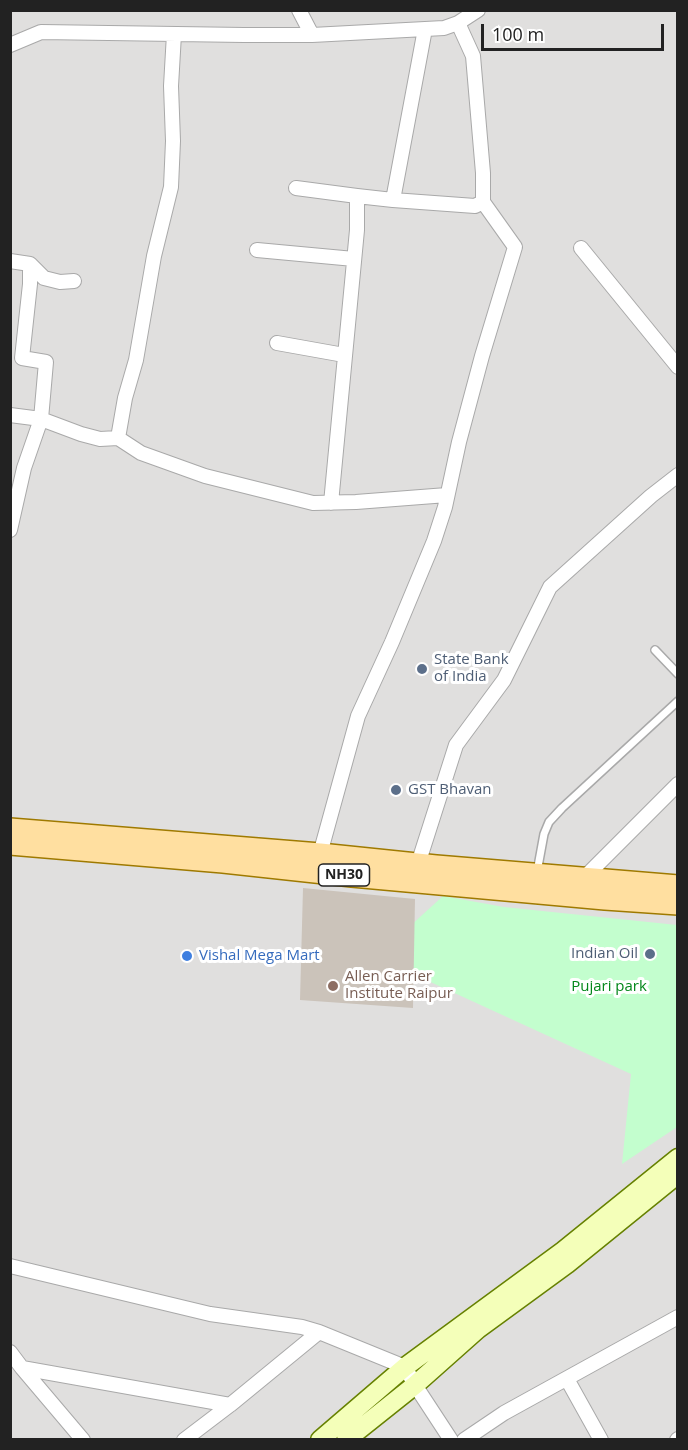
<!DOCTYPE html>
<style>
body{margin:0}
#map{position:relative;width:688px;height:1450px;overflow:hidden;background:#f2f0e8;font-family:"Open Sans",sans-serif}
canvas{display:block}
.frame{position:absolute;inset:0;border:12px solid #222;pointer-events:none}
.scale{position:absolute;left:481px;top:24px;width:183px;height:27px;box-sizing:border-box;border:3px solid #222;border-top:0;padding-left:8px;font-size:18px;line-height:21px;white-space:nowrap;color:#222;-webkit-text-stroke:4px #fff;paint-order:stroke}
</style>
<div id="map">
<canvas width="688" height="1450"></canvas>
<div class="frame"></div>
<div class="scale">100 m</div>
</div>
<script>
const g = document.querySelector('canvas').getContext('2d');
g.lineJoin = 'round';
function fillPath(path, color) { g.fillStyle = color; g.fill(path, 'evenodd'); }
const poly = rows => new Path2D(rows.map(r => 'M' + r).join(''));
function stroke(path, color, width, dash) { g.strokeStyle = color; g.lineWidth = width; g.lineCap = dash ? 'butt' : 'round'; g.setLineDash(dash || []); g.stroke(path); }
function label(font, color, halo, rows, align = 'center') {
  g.font = font + ' "Open Sans",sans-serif'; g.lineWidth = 6; g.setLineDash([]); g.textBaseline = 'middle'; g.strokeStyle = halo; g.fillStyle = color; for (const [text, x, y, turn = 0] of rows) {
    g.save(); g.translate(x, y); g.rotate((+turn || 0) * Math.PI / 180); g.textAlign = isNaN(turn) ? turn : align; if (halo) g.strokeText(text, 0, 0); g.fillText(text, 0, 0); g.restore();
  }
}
fillPath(poly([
 [11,11,677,11,677,1439,11,1439]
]), '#e0dfde');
fillPath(poly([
 [443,896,504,907,677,925,677,1127,622,1164,631,1074,376,957]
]), '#c3fece');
fillPath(poly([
 [303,888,415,899,413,1008,300,1000]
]), '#cbc3ba');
const lane = poly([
 [655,650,678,674],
 [537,872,544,834,549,822,562,808,678,701]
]);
const street = poly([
 [299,10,312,35],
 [10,45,41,32,244,35,312,35,444,28,458,23,478,10],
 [296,188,357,196,393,200,475,206,483,202],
 [393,200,425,29],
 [581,248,678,367],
 [257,250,354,259],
 [10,261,30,264,44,278,60,282,74,281],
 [277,343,344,355],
 [10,415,41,419,81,434,100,439,118,438,141,453,205,476,313,503,356,502,447,495],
 [118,438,125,398,136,360,154,256,171,187,173,141,171,86,174,34],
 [331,503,357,230,357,196],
 [10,530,24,468,41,419,46,362,22,358,30,284,30,264],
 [320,854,358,716,392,642,434,541,445,507,459,442,482,356,515,247,483,202,483,173,473,56,458,23],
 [418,864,456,745,504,680,550,587,651,496,678,475],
 [584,878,678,784],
 [10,1266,210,1314,302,1327,319,1332,405,1367,415,1385,451,1440],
 [10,1352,22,1368,83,1440],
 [22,1368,230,1405],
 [567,1379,601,1440],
 [184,1440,230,1405,319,1332],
 [464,1440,504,1413,678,1317],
 [677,1440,678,1439]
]);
const secondary = poly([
 [320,1440,405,1367,563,1251,678,1158],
 [346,1440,415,1385,478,1329,567,1264,678,1174]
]);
const primary = poly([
 [10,829,320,854,436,866,678,886],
 [10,844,223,862,352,876,605,899,678,904]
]);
stroke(lane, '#a9a9a9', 10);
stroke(street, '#a9a9a9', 16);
stroke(secondary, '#668100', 21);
stroke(primary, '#9f7a00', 24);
stroke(lane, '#fff', 7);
stroke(street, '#fff', 14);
stroke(secondary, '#f4ffb9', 18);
stroke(primary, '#ffdfa0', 21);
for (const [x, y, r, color] of [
 [422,669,6,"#5c6f8a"],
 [396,790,6,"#5c6f8a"],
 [650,954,6,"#5c6f8a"],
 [187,956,6,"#3f7fe0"],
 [333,986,6,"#8d6e63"]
]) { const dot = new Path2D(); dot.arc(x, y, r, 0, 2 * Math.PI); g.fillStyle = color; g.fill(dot); stroke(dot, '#fff', 2); }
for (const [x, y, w] of [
 [344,875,51]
]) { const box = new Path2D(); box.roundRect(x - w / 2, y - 11, w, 22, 4.5); g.fillStyle = '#fff'; g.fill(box); stroke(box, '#222', 1.5); }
label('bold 14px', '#222', null, [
 ["NH30",344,875]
]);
label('15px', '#4e5e75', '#fff', [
 ["State Bank",434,660],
 ["of India",434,677],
 ["GST Bhavan",408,790],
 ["Indian Oil",638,954,"right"]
], 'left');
label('15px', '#366cbe', '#fff', [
 ["Vishal Mega Mart",199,956]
], 'left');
label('15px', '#785e54', '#fff', [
 ["Allen Carrier",345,977],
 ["Institute Raipur",345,994]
], 'left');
label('15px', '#03871a', '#fff', [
 ["Pujari park",609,987]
]);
</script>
